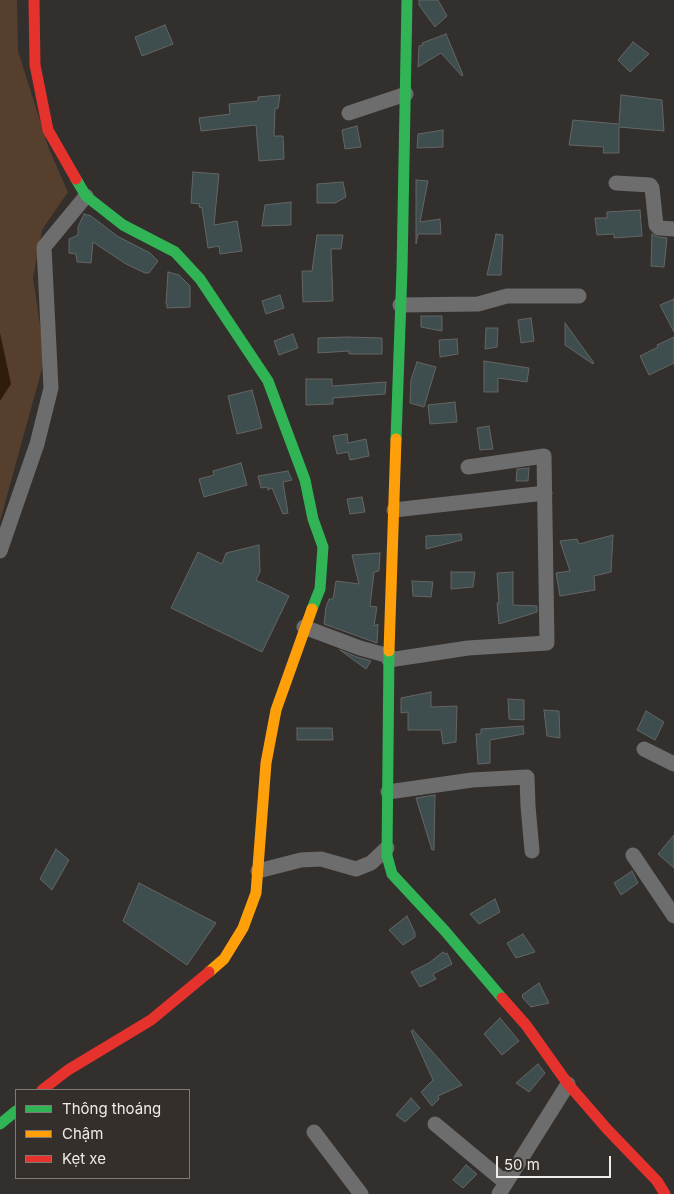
<!DOCTYPE html>
<meta charset="utf-8">
<style>
body{margin:0}
#map{position:relative;width:674px;height:1194px;overflow:hidden;background:#322f2d;font-family:Inter,sans-serif}
canvas{display:block}
.legend{position:absolute;left:15px;top:1089px;width:175px;height:90px;box-sizing:border-box;background:#342f2b;border:1px solid #7e7a77;margin:0;padding:6px 9px;list-style:none;font-size:15px;color:#eeebe9}
.legend li{display:flex;align-items:center;gap:10px;height:25px}
.legend b{width:25px;border:1px solid #7e7a77}
.scale{position:absolute;left:496px;top:1156px;width:115px;height:22px;box-sizing:border-box;border:2px solid #eeebe9;border-top:0;padding-left:6px;font-size:15px;line-height:18px;white-space:nowrap;color:#eeebe9;-webkit-text-stroke:4px #342f2b;paint-order:stroke}
</style>
<div id="map">
<canvas width="674" height="1194"></canvas>
<ul class="legend">
<li><b style="height:6px;background:#30b455"></b>Thông thoáng</li>
<li><b style="height:6px;background:#ff9f0a"></b>Chậm</li>
<li><b style="height:6px;background:#e5322d"></b>Kẹt xe</li>
</ul>
<div class="scale">50 m</div>
</div>
<script>
const g = document.querySelector('canvas').getContext('2d');
g.lineJoin = 'round';
function fillPath(path, color) { g.fillStyle = color; g.fill(path, 'evenodd'); }
const poly = rows => new Path2D(rows.map(r => 'M' + r).join(''));
function stroke(path, color, width, dash) { g.strokeStyle = color; g.lineWidth = width; g.lineCap = dash ? 'butt' : 'round'; g.setLineDash(dash || []); g.stroke(path); }
fillPath(poly([
 [0,0,17,0,18,51,49,149,68,192,42,230,33,278,45,358,0,521]
]), '#573f2d');
fillPath(poly([
 [0,333,11,384,0,401]
]), '#301c0a');
const building = poly([
 [419,0,438,0,447,16,435,27,419,5,419,0],
 [165,25,173,44,142,56,135,37,165,25],
 [446,34,463,75,462,76,441,53,418,67,419,46,423,45,422,43,446,34],
 [633,42,649,54,630,72,618,60,633,42],
 [280,95,278,108,275,109,274,136,283,136,284,159,259,161,256,125,201,131,199,118,230,114,229,104,258,101,258,97,280,95],
 [621,95,662,100,664,131,619,127,619,153,603,153,604,147,569,145,573,120,619,124,621,95],
 [357,126,361,147,345,149,342,130,357,126],
 [443,130,443,147,417,148,418,134,443,130],
 [193,172,219,174,214,225,237,221,242,251,220,254,219,246,208,248,202,208,199,207,200,204,191,203,193,172],
 [416,180,428,181,420,222,440,219,441,234,418,234,416,244,416,180],
 [343,182,346,197,335,203,317,203,317,184,343,182],
 [291,202,291,225,262,226,265,205,291,202],
 [640,210,642,236,614,238,614,234,597,235,595,218,607,218,607,212,640,210],
 [84,214,91,216,117,236,150,253,158,261,149,273,145,273,126,264,93,242,91,263,77,262,76,254,69,253,69,239,78,235,78,227,84,214],
 [496,234,503,235,501,275,487,275,496,234],
 [652,234,658,237,667,238,664,267,651,266,652,234],
 [317,235,343,235,341,249,331,249,333,301,303,302,302,271,312,271,317,235],
 [168,272,179,275,190,286,190,307,167,308,167,304,166,304,168,272],
 [280,295,284,308,266,314,262,301,280,295],
 [674,299,674,332,660,305,674,299],
 [421,316,442,316,442,331,421,327,421,316],
 [531,318,534,341,521,343,518,320,531,318],
 [565,323,594,363,593,364,565,345,565,323],
 [486,328,498,328,497,347,485,349,486,328],
 [293,334,298,348,279,355,274,341,293,334],
 [347,337,382,338,382,354,349,354,349,351,318,353,318,338,347,337],
 [674,337,674,363,649,375,640,356,658,347,657,345,674,337],
 [457,339,458,354,440,357,439,340,457,339],
 [484,361,529,368,527,382,498,378,498,392,484,392,484,361],
 [417,362,436,367,424,407,410,403,411,380,417,362],
 [306,379,332,379,332,386,386,382,385,394,333,398,333,404,306,405,306,379],
 [252,390,262,428,237,434,228,396,252,390],
 [455,402,457,422,430,424,428,405,455,402],
 [489,426,493,449,480,450,477,428,489,426],
 [347,434,348,443,366,439,369,456,350,460,348,452,337,454,333,436,347,434],
 [241,463,247,485,204,497,199,479,214,475,213,471,241,463],
 [529,468,528,481,516,481,517,469,529,468],
 [288,471,292,480,283,482,288,513,283,514,272,488,268,490,267,487,261,488,258,476,288,471],
 [362,497,365,512,350,514,347,499,362,497],
 [461,534,462,540,426,549,426,536,461,534],
 [613,535,611,572,594,576,595,590,560,596,556,573,570,571,560,541,577,539,579,544,613,535],
 [259,545,260,572,256,580,289,596,262,652,171,608,198,552,222,564,226,553,259,545],
 [380,553,379,571,374,572,370,606,377,607,374,626,378,624,377,643,324,624,326,607,329,599,333,599,336,581,359,584,352,555,380,553],
 [451,572,475,572,473,587,451,589,451,572],
 [513,572,513,605,537,606,537,612,499,624,497,603,499,603,497,573,513,572],
 [412,581,433,582,431,597,413,596,412,581],
 [340,650,357,657,371,661,366,669,340,650],
 [431,692,431,707,457,706,456,742,443,744,441,730,408,730,408,712,401,713,401,698,431,692],
 [508,699,524,700,524,720,509,719,508,699],
 [544,710,559,711,560,738,547,736,544,710],
 [646,711,664,722,655,740,637,730,646,711],
 [523,726,524,734,490,740,490,763,478,764,476,734,481,734,481,729,523,726],
 [297,728,332,728,333,740,297,740,297,728],
 [435,795,434,850,432,850,416,798,435,795],
 [674,835,674,868,658,854,674,835],
 [56,849,69,860,52,890,40,879,56,849],
 [632,871,638,883,621,895,614,883,632,871],
 [139,883,216,923,187,965,123,921,139,883],
 [495,899,500,912,479,924,470,914,495,899],
 [407,916,415,933,415,937,403,945,389,930,407,916],
 [523,934,535,952,516,958,507,943,523,934],
 [443,952,445,954,447,953,452,964,433,974,436,979,420,987,411,972,429,963,443,952],
 [539,983,549,1003,531,1007,522,997,523,996,522,995,539,983],
 [500,1018,519,1041,502,1055,484,1034,500,1018],
 [413,1030,462,1085,438,1096,439,1099,432,1106,421,1092,433,1080,411,1031,413,1030],
 [538,1064,545,1073,529,1092,516,1083,538,1064],
 [411,1098,420,1108,405,1122,396,1115,411,1098],
 [466,1165,477,1174,463,1188,453,1180,466,1165]
]);
fillPath(building, '#3e4e4f');
stroke(building, '#656564', 1);
stroke(poly([
 [349,113,406,94],
 [616,183,650,185,652,188,656,225,659,228,674,229],
 [400,305,478,304,507,296,579,296],
 [394,510,545,493],
 [0,551,37,444,51,388,44,247,86,196],
 [304,627,360,648,389,656],
 [389,660,468,648,547,643,544,456,468,467],
 [644,749,674,764],
 [388,792,472,780,527,777,528,806,532,851],
 [633,855,674,916],
 [258,871,301,860,321,859,356,869,371,863,387,848],
 [435,1124,506,1183],
 [314,1132,361,1194],
 [499,1194,568,1084]
]), '#6e6d6d', 15);
stroke(poly([
 [76,179,86,196,123,225,175,252,200,279,268,381,305,480,313,519,323,547,320,589,312,609],
 [396,439,402,270,407,0],
 [389,651,387,856,392,874,445,931,502,998],
 [0,1124,16,1111]
]), '#30b455', 11);
stroke(poly([
 [389,651,396,439],
 [209,972,224,959,243,928,256,893,266,763,276,710,312,609]
]), '#ff9f0a', 11);
stroke(poly([
 [34,0,35,65,48,130,76,179],
 [502,998,526,1025,568,1084,607,1129,657,1181,665,1194],
 [42,1090,68,1070,151,1020,209,972]
]), '#e5322d', 11);
</script>
